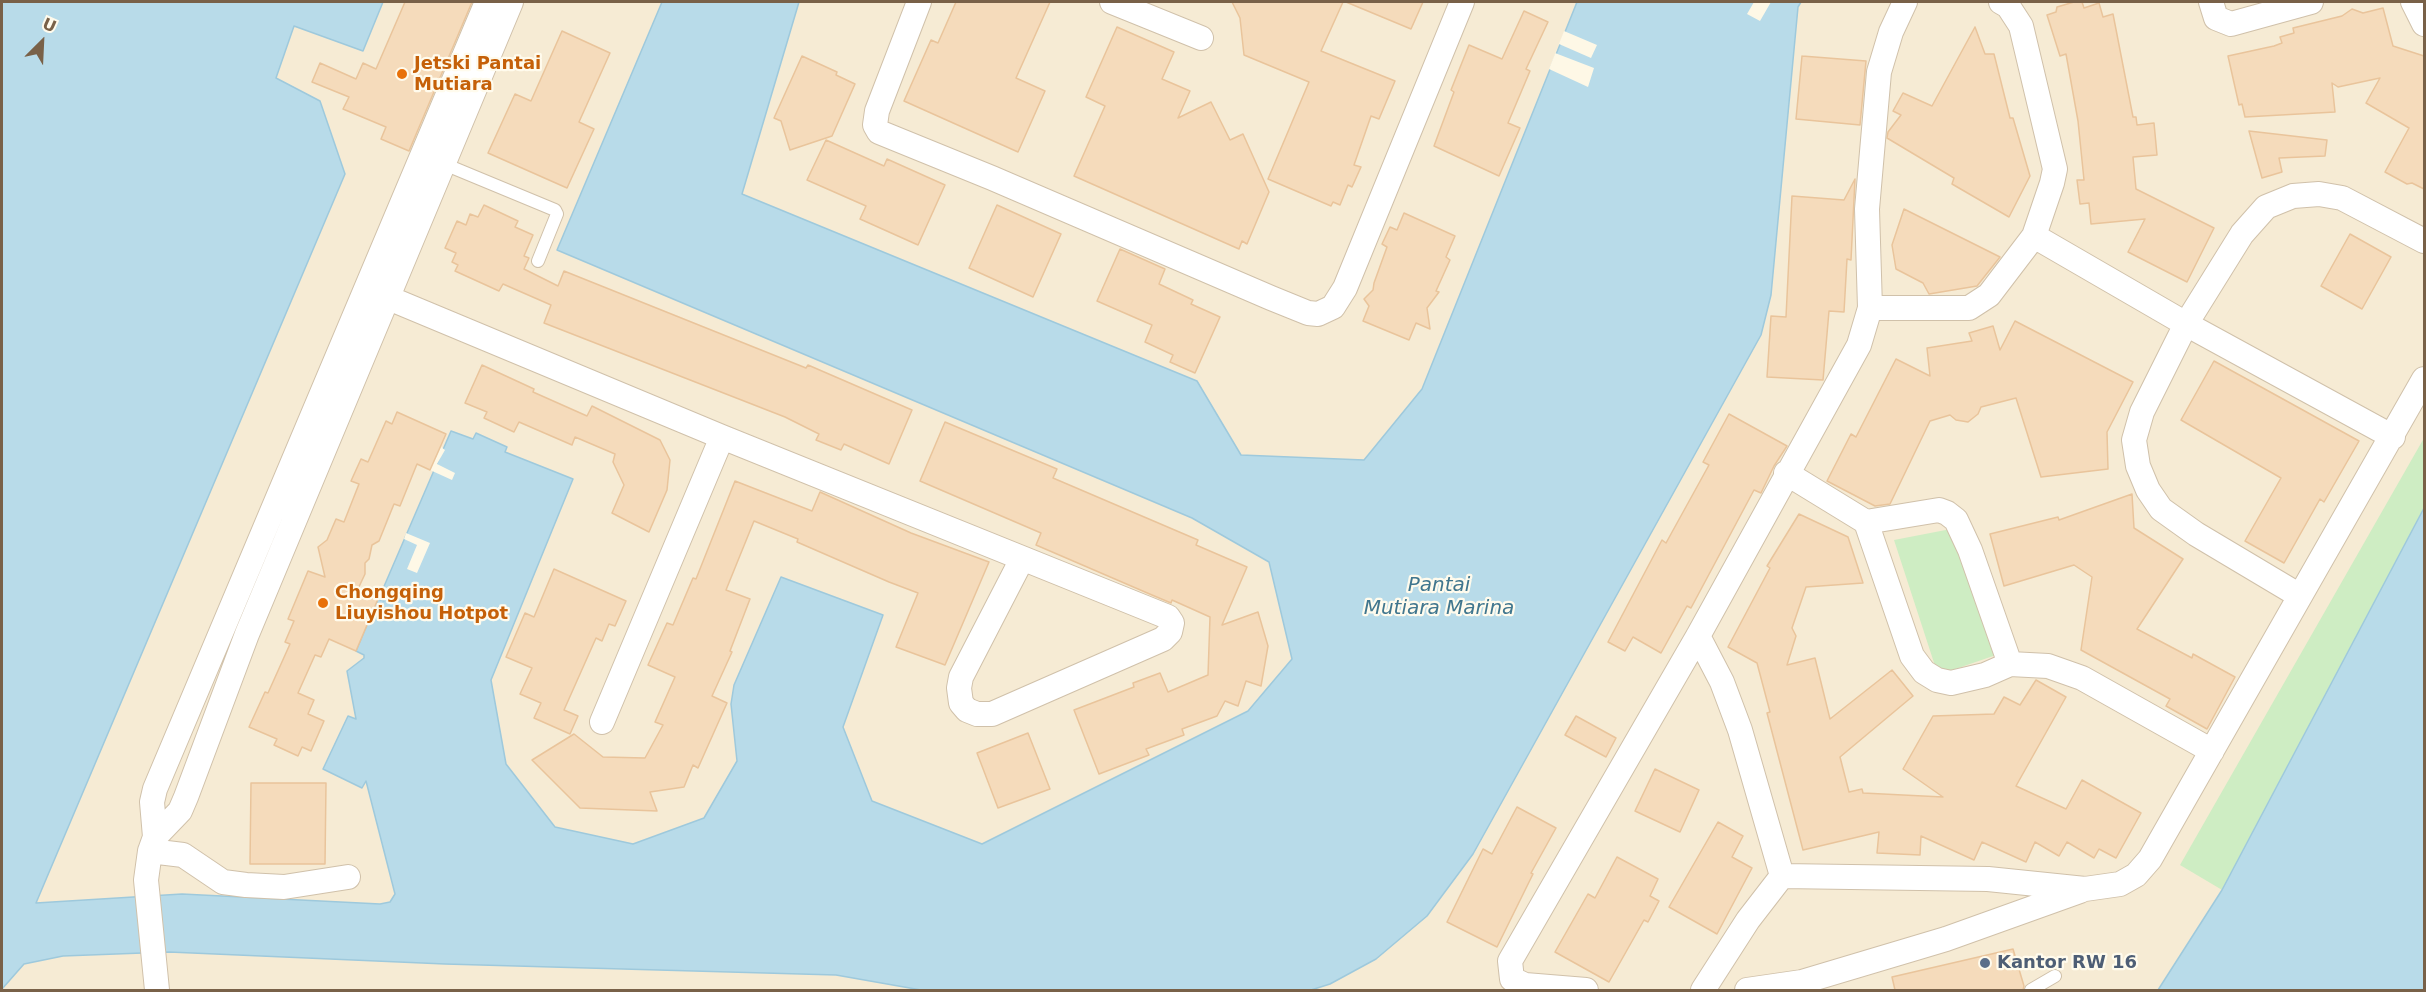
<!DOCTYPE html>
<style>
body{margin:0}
#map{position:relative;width:2426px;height:992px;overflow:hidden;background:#fef8e6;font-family:"DejaVu Sans",sans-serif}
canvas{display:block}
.frame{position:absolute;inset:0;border:3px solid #796148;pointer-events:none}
.north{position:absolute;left:12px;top:12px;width:60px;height:60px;-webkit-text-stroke:4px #fffbed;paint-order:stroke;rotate:24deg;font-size:16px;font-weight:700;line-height:24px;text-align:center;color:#796148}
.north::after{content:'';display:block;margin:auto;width:21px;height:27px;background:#796148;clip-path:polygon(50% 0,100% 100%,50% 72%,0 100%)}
</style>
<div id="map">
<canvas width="2426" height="992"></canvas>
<div class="frame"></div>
<div class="north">U</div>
</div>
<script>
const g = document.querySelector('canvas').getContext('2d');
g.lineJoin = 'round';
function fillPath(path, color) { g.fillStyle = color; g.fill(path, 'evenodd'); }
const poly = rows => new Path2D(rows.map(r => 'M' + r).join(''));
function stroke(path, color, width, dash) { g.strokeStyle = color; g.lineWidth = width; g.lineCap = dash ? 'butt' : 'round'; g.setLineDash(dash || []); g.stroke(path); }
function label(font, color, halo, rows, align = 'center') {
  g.font = font + ' "DejaVu Sans",sans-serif'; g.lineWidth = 4.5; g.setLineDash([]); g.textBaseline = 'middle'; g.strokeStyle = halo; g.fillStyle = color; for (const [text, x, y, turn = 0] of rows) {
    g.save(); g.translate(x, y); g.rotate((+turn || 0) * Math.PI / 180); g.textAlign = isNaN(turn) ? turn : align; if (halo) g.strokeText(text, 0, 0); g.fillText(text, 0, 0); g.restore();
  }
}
fillPath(poly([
 [383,2,2424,2,2424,508,2222,890,2158,990,2,990,13,974,23,964,63,955,36,903,345,174,320,101,275,78,294,26,363,51]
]), '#f6ebd4');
fillPath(poly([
 [2424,438,2424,714,2352,967,2180,865],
 [1956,528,1999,654,1938,675,1894,540]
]), '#ceedc3');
const water = poly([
 [2,2,383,2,363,51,294,26,276,78,320,101,345,174,36,903,182,894,380,904,390,902,395,894,366,781,362,788,323,769,348,716,356,719,347,671,364,658,364,655,356,651,378,599,384,601,382,591,451,431,473,439,476,433,507,447,505,452,573,479,491,680,506,764,555,827,633,844,704,818,737,761,731,704,734,685,781,577,883,615,843,727,872,801,982,844,1248,711,1292,659,1269,562,1192,518,557,250,662,2,799,2,742,194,1197,381,1241,455,1364,460,1422,389,1577,2,1801,2,1798,7,1771,295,1761,335,1473,854,1427,916,1376,959,1330,984,1311,990,921,990,836,975,445,964,169,952,63,956,24,964,2,989,2,2],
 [2424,508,2424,990,2158,990,2222,890,2424,508]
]);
fillPath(water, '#b8dbe9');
stroke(water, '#9ec9dc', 1.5);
fillPath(poly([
 [1754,2,1771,2,1760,21,1747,14],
 [1564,31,1597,45,1591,58,1559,44,1555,53,1594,68,1588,87,1549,69],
 [441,447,445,450,437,464,455,473,452,480,430,470],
 [406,533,430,543,417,573,407,569,417,545,404,539]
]), '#fef8e6');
const building = poly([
 [405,2,472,2,409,151,381,139,386,127,343,109,349,97,312,82,320,63,356,79,363,63,376,69,405,2],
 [956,2,1050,2,1016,78,1045,91,1018,152,904,101,931,40,938,43,956,2],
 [1232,2,1343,2,1321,51,1395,81,1379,119,1371,116,1354,165,1361,167,1352,187,1348,185,1340,205,1333,202,1331,206,1268,179,1309,82,1244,55,1240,18,1232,2],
 [1346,2,1423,2,1411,29,1346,2],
 [2074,2,2082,2,2084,8,2099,3,2103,17,2113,14,2133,117,2136,117,2137,125,2154,123,2157,155,2133,157,2136,189,2214,228,2187,282,2128,252,2145,219,2091,224,2089,203,2080,204,2077,180,2084,180,2078,121,2066,54,2060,56,2047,15,2056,12,2057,7,2074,2],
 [2383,8,2393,46,2424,56,2424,189,2412,183,2407,184,2385,172,2409,128,2366,103,2380,78,2338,87,2332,83,2335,112,2245,117,2242,104,2239,105,2228,56,2274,46,2282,43,2280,37,2294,33,2293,28,2342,16,2352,9,2363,13,2383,8],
 [1524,11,1548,22,1526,69,1530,71,1508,123,1520,128,1499,176,1434,146,1454,92,1451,90,1469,45,1502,59,1524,11],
 [1117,27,1174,52,1162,79,1190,91,1178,118,1211,102,1230,140,1243,134,1269,192,1247,244,1242,241,1239,249,1074,176,1105,106,1086,97,1117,27],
 [1975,27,1985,54,1994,54,2010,118,2013,118,2030,176,2009,217,1952,184,1954,178,1887,138,1888,132,1901,115,1893,111,1903,93,1932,106,1975,27],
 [562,31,610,53,579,122,594,129,567,188,488,153,515,94,531,101,562,31],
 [802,56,837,72,836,75,855,84,832,136,790,150,781,121,774,118,802,56],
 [1802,56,1866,61,1860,125,1796,119,1802,56],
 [2249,131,2327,140,2325,156,2279,158,2282,172,2262,178,2249,131],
 [826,140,884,166,887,159,945,185,918,245,860,219,866,206,807,180,826,140],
 [1855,179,1851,260,1847,259,1844,312,1829,311,1823,380,1767,377,1771,316,1786,317,1792,196,1844,200,1855,179],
 [484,205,518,221,515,227,533,235,524,256,529,258,524,269,558,286,564,271,806,368,808,365,912,410,889,464,844,444,841,450,816,440,819,434,785,417,544,323,551,305,503,284,499,291,455,271,458,265,452,262,456,253,445,248,457,221,466,225,470,214,478,217,484,205],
 [997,205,1061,234,1033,297,969,268,997,205],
 [1904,209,2000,257,1977,286,1929,294,1923,283,1896,269,1892,245,1904,209],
 [1404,213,1455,236,1446,257,1450,260,1436,291,1439,292,1427,308,1430,329,1416,323,1409,340,1363,321,1369,306,1364,299,1373,290,1374,283,1387,247,1382,244,1390,227,1397,230,1404,213],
 [2350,234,2391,257,2362,309,2321,286,2350,234],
 [1120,249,1165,269,1159,284,1193,300,1191,304,1220,317,1195,373,1170,362,1173,355,1145,342,1152,325,1097,301,1120,249],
 [2015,321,2133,382,2107,432,2108,469,2041,477,2016,398,1981,407,1978,414,1968,422,1956,420,1950,415,1930,421,1890,504,1875,506,1827,481,1851,434,1856,437,1896,359,1930,376,1927,348,1972,341,1969,333,1993,326,2000,350,2015,321],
 [2214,361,2359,441,2324,502,2320,499,2284,563,2245,541,2281,478,2181,420,2214,361],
 [482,365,534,389,533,392,587,416,592,406,660,440,670,460,667,490,649,532,612,513,624,485,613,462,615,454,575,437,572,445,519,422,514,432,484,418,487,412,465,403,482,365],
 [397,412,446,434,430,470,417,464,400,506,394,504,379,541,372,545,369,559,365,563,365,574,357,591,378,599,356,651,329,639,321,657,315,655,298,693,314,700,308,714,324,721,311,751,302,747,298,756,274,745,277,739,249,727,265,692,268,693,290,644,285,642,294,621,288,619,308,571,325,577,318,547,327,540,336,519,344,522,359,484,351,481,361,459,368,462,386,421,392,424,397,412],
 [1729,414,1787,446,1774,466,1761,493,1754,490,1691,608,1687,606,1661,653,1633,637,1625,651,1608,642,1662,540,1666,543,1709,465,1703,462,1729,414],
 [945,422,1057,469,1053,478,1198,540,1196,545,1247,567,1222,625,1258,612,1268,646,1261,686,1246,681,1238,706,1225,701,1217,716,1182,729,1184,735,1146,749,1149,755,1099,774,1074,710,1134,687,1133,683,1160,673,1168,692,1208,675,1210,617,1172,600,1171,603,1152,595,1036,545,1041,533,920,481,945,422],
 [735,481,812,511,820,492,911,533,989,562,945,665,896,647,918,593,889,582,797,542,798,539,754,521,726,590,750,599,730,651,732,652,712,696,727,703,698,768,693,765,684,787,650,792,657,811,580,808,532,760,574,734,603,757,645,758,663,725,655,722,675,677,648,665,667,623,673,625,693,578,696,579,735,481],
 [2132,494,2134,528,2183,559,2137,629,2192,658,2193,654,2235,677,2207,729,2166,706,2170,699,2081,650,2092,577,2074,565,2004,586,1990,534,2058,517,2059,520,2132,494],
 [1799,514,1848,537,1863,583,1806,587,1792,628,1796,636,1787,665,1815,658,1830,719,1892,670,1913,696,1840,757,1849,792,1862,789,1863,793,1943,797,1903,769,1933,716,1994,714,2004,697,2020,705,2036,680,2066,697,2016,786,2066,809,2082,780,2141,813,2116,858,2099,849,2094,858,2067,842,2059,856,2035,842,2026,862,1982,842,1974,860,1921,836,1920,855,1877,853,1879,832,1803,850,1767,713,1770,712,1757,663,1728,647,1770,568,1767,566,1799,514],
 [554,569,626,601,615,626,609,624,602,641,596,638,564,710,578,716,570,734,534,718,541,703,520,694,532,668,506,657,525,613,534,617,554,569],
 [1576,716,1616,738,1606,757,1565,735,1576,716],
 [1028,733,1050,789,998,808,977,753,1028,733],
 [1655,769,1699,790,1680,832,1635,811,1655,769],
 [251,783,326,783,325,864,250,864,251,783],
 [1517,807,1556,828,1531,873,1533,874,1497,947,1447,922,1483,849,1492,854,1517,807],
 [1718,822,1743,836,1732,857,1752,868,1717,934,1669,907,1718,822],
 [1617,857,1658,879,1650,896,1659,901,1648,922,1644,920,1609,982,1555,952,1588,894,1595,898,1617,857],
 [2013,949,2024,986,2023,990,1895,990,1892,977,2013,949]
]);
fillPath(building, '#f5dbbb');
stroke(building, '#e9c49b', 1.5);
const lane = poly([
 [444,164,555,210,557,214,538,261],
 [2031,990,2055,976]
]);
const street = poly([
 [919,2,877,111,875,125,879,132,992,178,1271,298,1308,313,1318,314,1333,307,1345,288,1462,2],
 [1112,2,1201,38],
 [2211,2,2216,18,2231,24,2311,2],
 [2413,2,2424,24],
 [2034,236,2186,324,2393,437],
 [367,289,722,437,1168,617,1172,623,1170,632,1163,639,992,714,977,714,967,710,961,703,959,688,961,677,1022,559],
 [1870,308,1969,308,1989,295,2034,236,2052,183,2055,169,2021,26,2008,6,2001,2],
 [1786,473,1866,522,1939,510,1947,513,1956,520,1970,550,2010,664],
 [1866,522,1912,656,1924,672,1937,680,1951,683,1985,675,2010,664,2048,666,2082,678,2212,751],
 [2300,596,2196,534,2161,509,2148,490,2138,466,2134,440,2142,412,2186,324,2242,234,2266,207,2293,196,2319,194,2342,198,2424,241],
 [1698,636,1722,682,1740,730,1782,876,1748,920,1703,990],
 [602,722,722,437],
 [155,837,152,802,155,789,487,2],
 [150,851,183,855,223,882,246,885,284,887,348,877],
 [1782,876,1988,879,2085,889,2120,884,2136,875,2150,859,2424,379],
 [1802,982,1946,939,2080,891],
 [157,990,146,880,150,851,155,837,180,811,186,797,247,634,511,2],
 [1586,990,1525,985,1512,979,1510,961,1698,636,1859,345,1870,308,1867,209,1879,72,1891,32,1905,2],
 [1747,990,1802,982,1802,990]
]);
stroke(lane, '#d0c1aa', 14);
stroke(street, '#d0c1aa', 26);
stroke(lane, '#fff', 12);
stroke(street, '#fff', 24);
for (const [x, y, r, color] of [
 [402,74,6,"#e8710a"],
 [323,603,6,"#e8710a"],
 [1985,963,6,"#5c6f8a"]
]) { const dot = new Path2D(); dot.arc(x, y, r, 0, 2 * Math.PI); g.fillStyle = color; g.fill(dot); stroke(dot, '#fffbed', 2); }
label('bold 18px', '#c56008', '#fffbed', [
 ["Jetski Pantai",414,64],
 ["Mutiara",414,85],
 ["Chongqing",335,593],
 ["Liuyishou Hotpot",335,614]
], 'left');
label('bold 18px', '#4e5e75', '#fffbed', [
 ["Kantor RW 16",1997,963]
], 'left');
label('italic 20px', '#40768e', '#fffbed', [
 ["Pantai",1439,586],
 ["Mutiara Marina",1439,609]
]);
</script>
